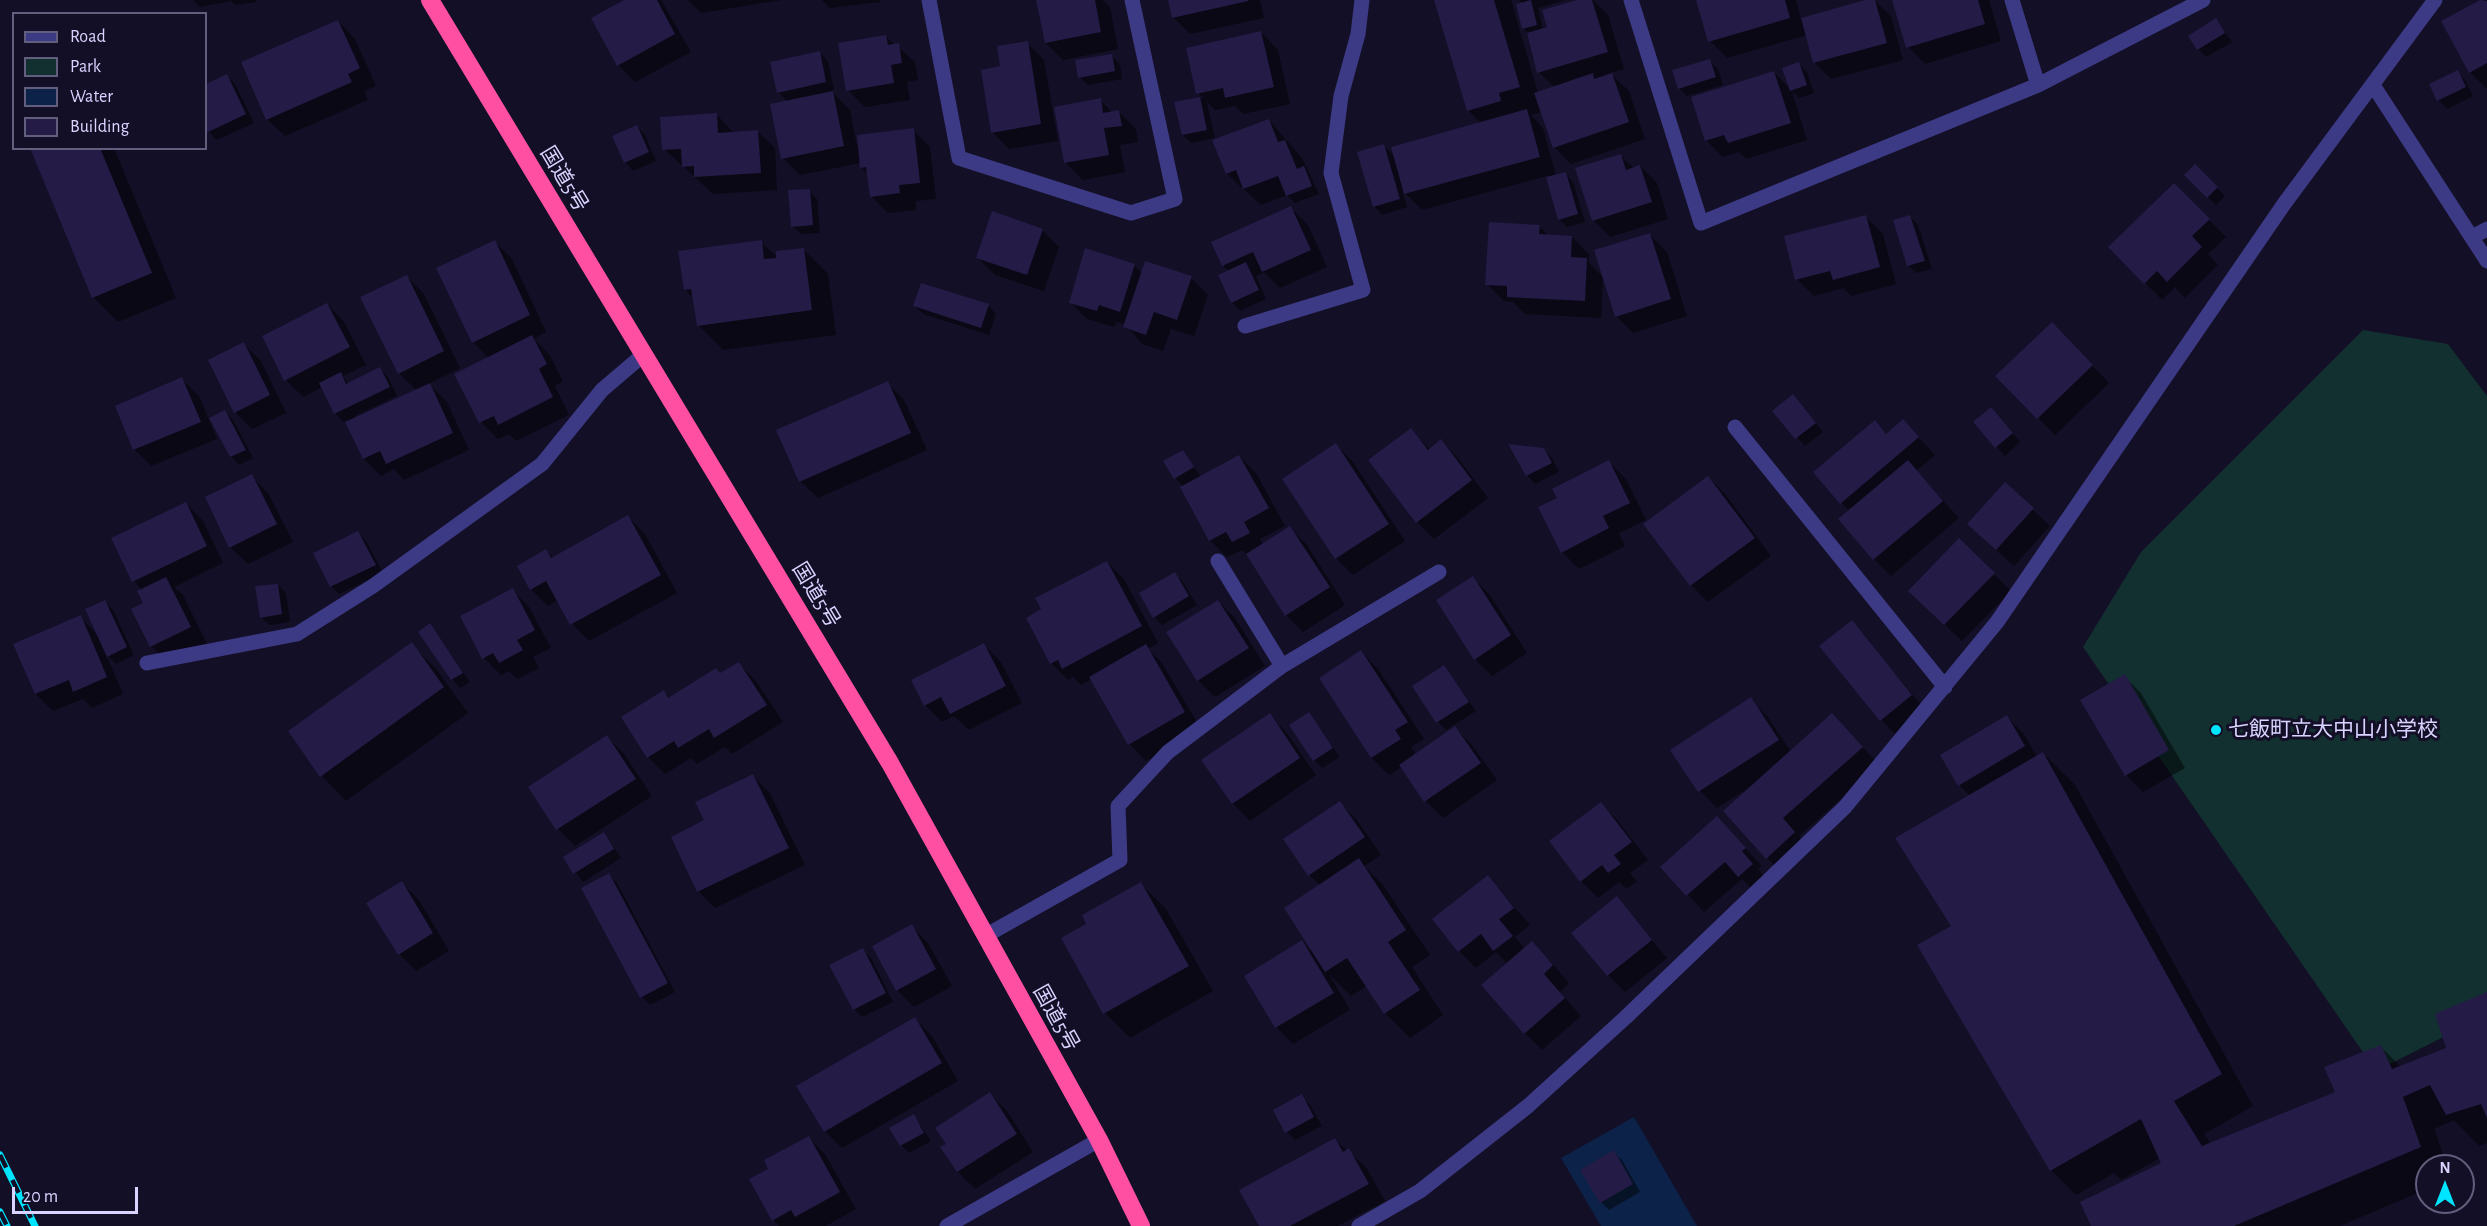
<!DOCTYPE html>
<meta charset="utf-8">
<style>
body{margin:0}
#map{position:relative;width:2487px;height:1226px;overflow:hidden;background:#130f26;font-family:"Alegreya Sans",sans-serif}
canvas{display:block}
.legend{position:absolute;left:12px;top:12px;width:195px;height:138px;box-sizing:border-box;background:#130f26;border:2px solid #625e7d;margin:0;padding:8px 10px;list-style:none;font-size:18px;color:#d9d4ff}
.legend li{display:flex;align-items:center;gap:12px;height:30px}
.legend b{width:30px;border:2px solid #625e7d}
.north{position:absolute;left:2415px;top:1154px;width:60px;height:60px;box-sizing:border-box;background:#130f26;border:2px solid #625e7d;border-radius:50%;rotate:0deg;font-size:16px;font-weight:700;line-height:24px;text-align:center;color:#d9d4ff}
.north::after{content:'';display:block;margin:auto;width:21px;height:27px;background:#00e5ff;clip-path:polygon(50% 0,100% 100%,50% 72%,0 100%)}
.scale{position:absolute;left:12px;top:1187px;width:126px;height:27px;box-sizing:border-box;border:3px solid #d9d4ff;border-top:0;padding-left:8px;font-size:18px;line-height:21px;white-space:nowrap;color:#d9d4ff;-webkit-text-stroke:4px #130f26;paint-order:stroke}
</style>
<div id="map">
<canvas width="2487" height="1226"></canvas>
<ul class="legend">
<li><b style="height:8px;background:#3d3a85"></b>Road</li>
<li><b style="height:16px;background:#12302f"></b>Park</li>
<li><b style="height:16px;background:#0c2248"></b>Water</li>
<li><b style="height:16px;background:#241b47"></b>Building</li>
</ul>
<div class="north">N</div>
<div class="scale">20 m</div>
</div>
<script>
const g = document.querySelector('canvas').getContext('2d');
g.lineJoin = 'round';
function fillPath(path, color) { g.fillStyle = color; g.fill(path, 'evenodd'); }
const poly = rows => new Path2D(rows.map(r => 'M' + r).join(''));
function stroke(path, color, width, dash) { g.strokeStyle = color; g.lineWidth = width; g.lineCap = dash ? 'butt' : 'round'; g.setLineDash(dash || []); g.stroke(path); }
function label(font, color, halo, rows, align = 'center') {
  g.font = font + ' "Alegreya Sans","Noto Sans JP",sans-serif'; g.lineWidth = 6; g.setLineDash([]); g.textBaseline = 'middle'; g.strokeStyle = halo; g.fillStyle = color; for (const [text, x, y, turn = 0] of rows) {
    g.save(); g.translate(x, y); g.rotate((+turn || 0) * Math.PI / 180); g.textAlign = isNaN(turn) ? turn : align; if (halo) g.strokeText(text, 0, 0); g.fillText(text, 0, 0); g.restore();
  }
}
fillPath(poly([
 [2363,330,2448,344,2487,396,2487,1015,2376,1071,2083,647,2141,552]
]), '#12302f');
fillPath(poly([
 [1634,1117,1697,1226,1601,1226,1561,1158]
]), '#0c2248');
fillPath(poly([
 [193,0,256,0,256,2,236,5,231,1,200,7],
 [627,0,661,0,691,52,635,82,618,65],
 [688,0,782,0,701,13],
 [822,0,880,0,880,2,830,8],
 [1041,0,1103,0,1110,7,1118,49,1063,60,1046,43],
 [1169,0,1260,0,1264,18,1190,34,1173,17],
 [1435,0,1511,0,1538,93,1554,87,1539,72,1528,33,1523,28,1523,4,1519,0,1565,0,1538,8,1543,30,1583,0,1593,0,1608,15,1624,69,1610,73,1629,91,1645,139,1571,164,1554,147,1542,112,1531,115,1543,128,1556,176,1565,173,1573,182,1585,222,1567,227,1559,219,1547,176,1422,210,1402,190,1407,207,1382,215,1374,206,1383,145,1395,157,1481,123,1468,110],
 [1697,0,1796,0,1801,19,1874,0,1891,16,1903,60,1831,79,1814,62,1807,35,1727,58,1710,41],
 [1893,0,1989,0,2001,41,1925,64,1908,47],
 [2486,0,2487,1,2487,89,2470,72,2443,22],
 [2216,20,2232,42,2206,57,2198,49],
 [338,21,355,39,376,86,364,91,368,100,285,136,267,119],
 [1261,32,1278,50,1290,104,1243,114,1235,106,1215,110,1207,102,1215,138,1191,143,1183,135,1176,103,1203,98,1198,93],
 [886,37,915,62,918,80,907,82,910,100,865,107,848,90],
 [1027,43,1044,60,1058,141,1009,149,992,132,1002,68],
 [820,53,828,61,834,90,831,91,850,110,857,146,913,130,930,147,936,199,916,201,916,210,888,213,871,196,869,175,861,167,861,163,800,175,783,158,788,102,778,92],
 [1111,55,1120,64,1122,79,1088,85,1079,77],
 [1709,60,1718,69,1723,85,1687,96,1679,88],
 [1799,64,1807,72,1814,93,1799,98,1792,91,1807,140,1746,159,1739,152,1723,157,1706,140,1774,72,1790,89],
 [2457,72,2465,80,2473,96,2447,109,2438,100,2431,85],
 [227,76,235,84,254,123,216,140,206,127,206,86],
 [1100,100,1113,113,1119,112,1136,129,1138,142,1120,145,1125,172,1083,180,1066,163],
 [717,115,734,133,757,131,775,148,777,190,713,194,664,149],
 [1269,120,1302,158,1319,194,1295,203,1287,195,1261,205,1227,174,1214,141],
 [637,127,645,135,656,161,633,171,625,162],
 [32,148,114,148,176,298,118,322,93,297],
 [1620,155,1634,168,1640,166,1657,183,1668,219,1610,237,1593,220],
 [2195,166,2225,196,2216,205,2186,175],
 [2174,185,2226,237,2208,254,2218,265,2185,298,2175,287,2162,300,2110,247],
 [809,191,817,199,820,233,801,234,792,226],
 [1291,208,1308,225,1327,267,1280,288,1264,272,1256,276,1266,299,1240,311,1232,302,1229,271,1223,266],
 [1866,217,1883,234,1896,284,1851,296,1844,288,1814,296,1797,279],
 [1910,217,1918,225,1932,269,1916,273,1908,265],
 [1539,226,1549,236,1572,237,1589,254,1588,262,1603,277,1601,318,1525,314,1513,302,1504,301,1487,284],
 [1042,230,1059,247,1044,291,995,275,978,258],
 [1650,235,1667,252,1687,316,1633,333,1616,316],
 [495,242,512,259,546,332,534,339,549,354,563,381,555,386,569,415,516,441,509,434,498,439,481,422,456,375,490,359,473,342],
 [761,242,778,258,803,249,828,274,836,335,723,350,698,325,694,299,685,289],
 [1134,265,1142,273,1191,278,1208,295,1194,336,1171,329,1163,351,1142,344,1125,324,1116,322,1114,327,1087,319,1070,302],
 [407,277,424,294,460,368,429,384,447,402,469,450,404,480,394,469,381,476,364,459,346,420,344,422,335,413,322,387,303,397,286,380,327,304,344,322,366,365,343,376,349,384,380,369,388,377,397,396,355,416,356,419,417,391,399,373],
 [988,305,996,314,989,335,923,314,915,306],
 [2069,341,2109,383,2055,435,1998,376],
 [244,344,261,361,286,413,252,429,235,412],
 [182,379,199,396,217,439,151,466,134,449],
 [887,383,904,400,927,450,818,498,800,481],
 [1793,396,1823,432,1805,446,1774,412],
 [225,412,233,420,253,458,239,465,231,456],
 [1999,417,2020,442,2005,456,1975,422],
 [1903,421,1935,455,1916,471,1959,518,1891,576,1874,559,1850,512,1815,472,1874,422,1887,435],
 [1411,430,1430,450,1441,441,1458,458,1488,498,1434,539,1417,522],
 [1336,445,1353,462,1405,541,1353,575,1336,558,1284,479],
 [1544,450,1552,458,1559,472,1535,484,1527,475],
 [1183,452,1201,477,1239,456,1256,473,1285,526,1260,539,1263,545,1290,528,1307,545,1345,605,1303,632,1286,615,1251,559,1242,550,1227,557,1210,540,1184,487,1175,478],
 [1609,462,1626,479,1646,520,1619,533,1625,546,1579,569,1562,552,1559,498],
 [251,476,268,493,293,542,248,564,230,547],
 [1708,477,1725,494,1771,556,1708,602,1691,585],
 [2005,484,2050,526,2014,566,1986,541],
 [186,504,203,521,223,563,174,587,183,595,207,644,168,663,151,646,142,590,134,581,113,539],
 [628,517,645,534,677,593,589,641,572,624,558,600,548,606,531,589,546,551,553,558],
 [358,533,366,541,383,573,339,594,331,586],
 [1959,540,2011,591,1962,641,1927,608],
 [1107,562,1124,579,1158,643,1148,649,1162,663,1201,729,1146,761,1129,744,1092,679,1081,685,1073,677,1068,680,1051,663,1043,610],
 [1175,574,1183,582,1197,605,1162,625,1154,617],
 [1473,578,1490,595,1527,653,1492,676,1475,659],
 [278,585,286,593,290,622,270,625,261,617],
 [512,590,529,607,551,648,533,657,539,668,517,679,509,671,501,675,484,658],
 [1218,601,1235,618,1265,666,1215,697,1198,680],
 [105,602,113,610,134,655,116,664,106,654,123,694,92,708,83,699,53,711,36,694,80,617,97,634],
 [1851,622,1928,713,1898,737,1881,720],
 [430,625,470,682,460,688,452,679],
 [411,644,436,669,468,713,346,801,322,776],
 [984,645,1001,662,1022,703,969,730,954,716,942,722,925,705],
 [1361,652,1378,669,1424,739,1411,747,1416,755,1455,728,1472,745,1497,780,1443,818,1426,801,1402,767,1389,775,1372,758,1321,678],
 [739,664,756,681,783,722,732,754,725,747,697,764,691,758,665,774,648,757,664,692,670,699],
 [1444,667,1476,711,1446,730,1438,722],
 [2124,676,2141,693,2185,768,2143,792,2126,775],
 [1750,699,1767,716,1791,752,1849,732,1879,765,1799,836,1811,850,1784,875,1767,858,1750,787,1717,808,1700,791,1672,751],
 [1309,714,1340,757,1322,768,1314,760],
 [1269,715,1286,732,1316,775,1250,821,1233,804,1203,760],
 [2007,717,2024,734,2037,757,2043,753,2075,785,2253,1106,2204,1134,2211,1144,2337,1092,2381,1047,2401,1067,2447,1049,2487,994,2487,1143,2479,1146,2454,1120,2434,1129,2447,1166,2427,1166,2427,1189,2340,1226,2093,1226,2162,1164,2160,1158,2121,1180,2114,1173,2076,1195,2051,1170,1952,927,1970,796,1959,785],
 [607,737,624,754,652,796,575,846,558,829,530,787],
 [753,776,770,793,805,865,715,908,698,891,673,837,706,820],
 [1340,803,1357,820,1381,855,1364,866,1383,885,1430,955,1412,967,1443,1015,1410,1038,1385,1013,1367,986,1351,996,1329,974,1350,1010,1293,1044,1276,1027,1302,942,1314,954,1320,885,1309,875],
 [1601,804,1618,821,1648,860,1630,873,1637,882,1626,889,1619,882,1598,898,1581,881],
 [1717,818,1762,866,1758,869,1769,882,1756,893,1742,879,1704,912,1662,867],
 [604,834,621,858,583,882,565,857],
 [608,875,617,883,675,992,650,1005,642,997],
 [1488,877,1530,925,1515,937,1525,949,1549,960,1569,983,1560,992,1581,1016,1542,1050,1525,1033,1508,964,1496,952,1476,968,1459,951],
 [402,883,419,900,449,951,416,971,399,954],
 [1141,884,1166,909,1213,991,1130,1038,1105,1013,1088,925],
 [1617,898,1667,958,1625,992,1608,975],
 [911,926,928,943,952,986,914,1007,897,990,874,947],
 [862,950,871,958,893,1002,862,1017,854,1009],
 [915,1019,932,1036,958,1081,842,1148,825,1131],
 [990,1094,1007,1111,1033,1152,975,1189,958,1172],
 [1302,1096,1310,1105,1322,1126,1295,1140,1287,1132],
 [914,1116,931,1141,909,1153,901,1145],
 [808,1137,825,1154,856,1209,826,1226,779,1226,773,1220,770,1170],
 [1335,1140,1366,1167,1385,1201,1338,1226,1261,1226],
 [1613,1152,1622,1160,1640,1192,1609,1210,1601,1202]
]), '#0007');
fillPath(poly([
 [624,0,657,0,675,34,617,66,591,18],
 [1036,0,1095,0,1101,32,1045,43],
 [1168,0,1248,0,1248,1,1172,18],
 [1434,0,1494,0,1520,87,1499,93,1501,101,1467,111],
 [1531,0,1537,25,1522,29,1516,4],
 [1577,0,1592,0,1608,52,1537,73,1527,33,1547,27,1542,10],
 [1696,0,1785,0,1790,18,1708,42],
 [1865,0,1875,0,1887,43,1813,63,1801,18],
 [1892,0,1978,0,1985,24,1906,48],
 [2480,0,2487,1,2487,63,2469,73,2441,21],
 [2216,18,2225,33,2197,50,2188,36],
 [338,20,360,68,348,74,352,82,266,120,241,62],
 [1261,31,1274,87,1225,98,1223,88,1196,94,1186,48],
 [886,35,888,45,899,43,902,63,891,65,894,83,846,91,838,43],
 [1028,41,1041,124,991,133,981,70,1000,66,997,46],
 [820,51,826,82,777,93,770,62],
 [1112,54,1115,71,1078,78,1075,60],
 [1710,59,1716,77,1678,89,1672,70],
 [1799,62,1807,85,1790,91,1782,68],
 [2458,70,2466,87,2437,101,2429,84],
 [1774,71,1791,123,1728,143,1724,135,1705,141,1691,97],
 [1593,73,1594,79,1612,73,1629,122,1553,148,1534,93],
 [227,74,246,114,206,133,206,84],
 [833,91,844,146,781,159,770,104],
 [1200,97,1207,130,1182,135,1174,102],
 [1101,98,1103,113,1119,110,1122,126,1104,128,1109,155,1064,163,1054,107],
 [1527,109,1540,157,1404,194,1391,147],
 [717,113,718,133,758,130,761,173,694,177,694,166,682,167,681,149,662,150,660,117],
 [1269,119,1278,142,1285,140,1297,169,1304,166,1312,186,1286,196,1278,176,1243,189,1236,170,1226,174,1212,140],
 [637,125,649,152,624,163,612,136],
 [914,128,920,183,899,185,900,193,870,197,866,167,860,168,857,135],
 [1384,144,1400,199,1373,207,1357,152],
 [30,148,100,148,152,273,92,298],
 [1621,154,1626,170,1640,165,1652,202,1592,221,1575,168],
 [2195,164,2218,187,2207,198,2184,175],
 [1566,172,1578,214,1558,220,1546,177],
 [2174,183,2210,219,2192,236,2202,247,2167,282,2157,271,2144,284,2108,247],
 [810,189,813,225,791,227,788,190],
 [1291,206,1311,250,1262,272,1253,252,1222,266,1211,242],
 [992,211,1043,229,1027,275,976,258],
 [1866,215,1880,267,1833,280,1830,271,1795,280,1784,236],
 [1910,215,1925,261,1907,266,1893,220],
 [1489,222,1540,225,1539,234,1572,236,1571,257,1587,258,1585,301,1507,297,1507,286,1485,285],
 [1650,233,1671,299,1615,317,1594,250],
 [495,240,530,315,472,343,436,268],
 [762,240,764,259,776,258,776,251,804,248,812,310,697,326,691,289,684,290,678,251],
 [1085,248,1135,264,1120,312,1099,305,1097,311,1069,303],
 [1145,261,1192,276,1177,320,1154,312,1146,335,1123,327],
 [1246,262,1259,290,1231,303,1218,275],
 [407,275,444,351,398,374,360,297],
 [921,283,989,304,981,328,913,306],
 [327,303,350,347,284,381,262,336],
 [2052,322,2093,365,2037,419,1995,376],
 [532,335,547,364,539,369,553,397,498,425,494,416,479,423,454,374],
 [244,342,270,395,234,413,208,360],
 [380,367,390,387,334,414,319,383,341,372,346,384],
 [182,377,201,422,133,450,115,406],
 [888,381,911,433,799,482,776,430],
 [430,383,453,433,386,464,380,451,363,459,345,422],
 [1793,394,1816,423,1795,439,1772,411],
 [1991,407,2013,433,1995,448,1973,422],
 [225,410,246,450,230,457,209,418],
 [1903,419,1919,437,1840,504,1813,472,1875,420,1886,434],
 [1411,428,1428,450,1441,439,1472,480,1416,523,1368,460],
 [1336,443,1389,524,1335,559,1282,479],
 [1508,444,1544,448,1552,463,1526,476],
 [1183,450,1194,467,1174,479,1163,461],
 [1239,455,1269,508,1244,522,1250,533,1232,542,1226,532,1209,541,1180,487],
 [1609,460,1630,503,1603,516,1609,528,1561,553,1538,507,1557,498,1552,489],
 [1908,460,1943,501,1873,560,1838,519],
 [252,474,277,524,229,548,205,497],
 [1708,476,1755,538,1690,586,1643,524],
 [2005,482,2034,508,1996,550,1967,524],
 [186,502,207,546,132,582,111,538],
 [628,515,661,575,570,625,546,581,530,590,517,566,546,549,551,558],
 [1290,526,1330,587,1285,616,1246,554],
 [358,531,376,565,330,587,313,553],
 [1959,538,1995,573,1944,625,1908,591],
 [1107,561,1142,626,1062,669,1058,660,1050,664,1026,618,1041,609,1035,598],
 [1175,572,1189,596,1153,618,1139,593],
 [1473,576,1511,635,1474,660,1436,600],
 [166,577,191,627,150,647,131,609,143,603,137,591],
 [278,584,282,614,260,618,255,586],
 [513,588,535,630,517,640,523,650,499,663,493,653,482,659,460,616],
 [105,600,127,647,107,657,85,609],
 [1218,600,1249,648,1197,681,1166,632],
 [81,615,107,677,73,692,69,680,35,694,13,644],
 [1852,620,1912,695,1880,721,1819,646],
 [430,623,463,673,451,680,418,632],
 [412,642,444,687,320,777,288,731],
 [984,643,1006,686,950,714,941,697,924,706,911,680],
 [1146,644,1185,712,1128,745,1089,677],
 [1361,650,1408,722,1395,730,1401,739,1371,758,1319,678],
 [739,662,767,705,714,738,709,729,678,748,674,741,647,758,621,717,664,690,668,698,716,668,720,673],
 [1444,665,1469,702,1436,723,1412,686],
 [2125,674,2169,750,2125,776,2080,700],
 [1751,697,1779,740,1698,792,1670,750],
 [1309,712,1333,748,1313,761,1289,725],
 [1270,713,1300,758,1232,804,1201,760],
 [1832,713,1863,747,1783,818,1795,832,1766,859,1723,811],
 [2007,715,2025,746,1958,786,1940,755],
 [1455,726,1481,763,1424,802,1399,765],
 [607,735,636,779,556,830,528,787],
 [2043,752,2222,1074,2174,1101,2202,1146,2335,1092,2324,1067,2381,1045,2392,1069,2446,1048,2435,1014,2487,992,2487,1118,2481,1104,2446,1115,2430,1085,2403,1097,2421,1147,2234,1226,2091,1226,2080,1202,2161,1163,2141,1119,2050,1171,1917,945,1951,926,1895,838],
 [753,774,789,848,697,892,671,837,704,820,695,802],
 [1340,801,1365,837,1308,876,1283,839],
 [1601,802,1632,842,1614,855,1621,864,1608,873,1602,865,1580,882,1549,841],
 [1717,816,1746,848,1742,851,1753,864,1738,877,1725,862,1686,896,1660,867],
 [604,832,614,849,573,874,563,857],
 [1359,858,1406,930,1388,942,1420,990,1384,1014,1347,958,1325,972,1284,908],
 [609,873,668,983,640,998,581,888],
 [1488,875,1514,908,1499,919,1513,936,1493,951,1481,934,1458,952,1432,919],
 [402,881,433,933,398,955,366,903],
 [1141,882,1189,966,1103,1014,1061,938,1086,924,1082,915],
 [1617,896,1652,940,1607,976,1571,933],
 [912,924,936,969,896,991,872,946],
 [1302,940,1334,993,1275,1028,1244,976],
 [1532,941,1553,965,1544,974,1565,998,1524,1034,1481,985],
 [863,948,886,993,853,1010,829,965],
 [915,1017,942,1063,824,1132,796,1086],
 [990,1092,1017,1134,957,1172,940,1147,946,1144,935,1128],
 [1302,1094,1314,1117,1285,1133,1273,1110],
 [914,1114,924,1133,900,1146,889,1128],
 [809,1136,840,1192,795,1217,791,1210,772,1221,749,1179,768,1169,764,1160],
 [1335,1138,1343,1152,1349,1148,1369,1184,1290,1226,1259,1226,1239,1190],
 [1614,1150,1633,1184,1600,1203,1580,1170]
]), '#241b47');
stroke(poly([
 [929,0,959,158,1131,213,1175,199,1132,0],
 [1631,0,1701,223,2038,85,2203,0],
 [2012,0,2038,85],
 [2373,85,2487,261],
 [2472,237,2487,229],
 [1245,326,1363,290,1331,173,1341,96,1358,34,1362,0],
 [1735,427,1945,687],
 [1218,561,1282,666],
 [147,663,297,634,373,586,542,464,602,390,643,355],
 [985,936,1120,860,1118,806,1168,752,1282,666,1439,572],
 [947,1226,1099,1140],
 [1359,1226,1420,1191,1528,1106,1626,1017,1845,807,1997,622,2284,204,2435,0]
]), '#3d3a85', 15);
stroke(poly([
 [430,0,890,763,1099,1140,1141,1226]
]), '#ff4fa3', 18);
const rail = poly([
 [0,1155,35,1226],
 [0,1212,7,1226]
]);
stroke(rail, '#00e5ff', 7);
stroke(rail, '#130f26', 4.5, [14]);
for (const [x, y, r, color] of [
 [2216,730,6,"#00e5ff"]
]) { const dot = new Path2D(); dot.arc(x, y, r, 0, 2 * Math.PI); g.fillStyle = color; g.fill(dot); stroke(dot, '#130f26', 2); }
label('21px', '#d9d4ff', '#130f26', [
 ["国道5号",564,179,59],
 ["国道5号",816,595,59],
 ["国道5号",1056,1018,61]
]);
label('21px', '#d9d4ff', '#130f26', [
 ["七飯町立大中山小学校",2228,730]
], 'left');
</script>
